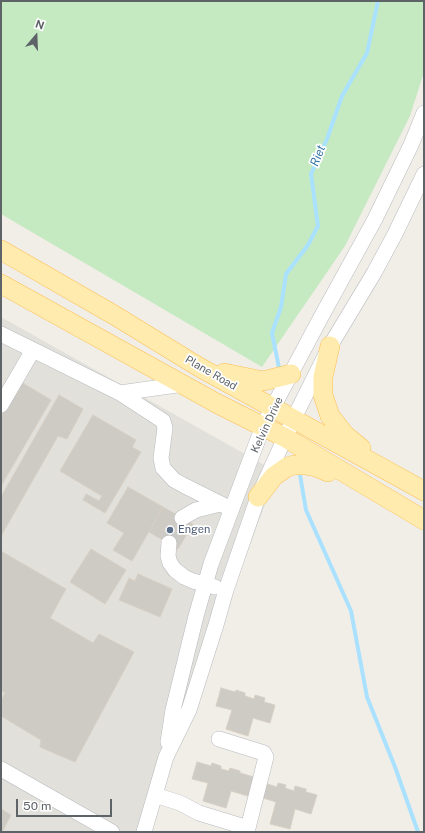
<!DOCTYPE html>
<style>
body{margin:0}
#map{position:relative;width:425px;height:833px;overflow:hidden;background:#f1eee7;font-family:"Public Sans",sans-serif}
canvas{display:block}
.frame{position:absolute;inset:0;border:2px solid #5e6368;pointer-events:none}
.north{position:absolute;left:16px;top:16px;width:40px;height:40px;-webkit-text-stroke:3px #fff;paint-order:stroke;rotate:19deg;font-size:11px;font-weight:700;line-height:16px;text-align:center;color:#5e6368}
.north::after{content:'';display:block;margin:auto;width:14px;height:18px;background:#5e6368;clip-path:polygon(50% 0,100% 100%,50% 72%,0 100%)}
.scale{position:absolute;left:16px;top:799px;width:96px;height:18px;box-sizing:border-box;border:2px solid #5e6368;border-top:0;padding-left:5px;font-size:12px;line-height:14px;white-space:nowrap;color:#5e6368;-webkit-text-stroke:3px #fff;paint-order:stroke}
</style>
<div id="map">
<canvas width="425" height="833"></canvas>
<div class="frame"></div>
<div class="north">N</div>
<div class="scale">50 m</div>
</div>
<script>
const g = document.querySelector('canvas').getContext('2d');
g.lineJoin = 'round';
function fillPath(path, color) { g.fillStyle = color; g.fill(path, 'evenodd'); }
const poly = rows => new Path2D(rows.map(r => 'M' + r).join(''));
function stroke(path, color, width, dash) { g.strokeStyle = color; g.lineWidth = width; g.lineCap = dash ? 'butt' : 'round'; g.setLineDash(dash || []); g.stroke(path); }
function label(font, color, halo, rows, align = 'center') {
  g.font = font + ' "Public Sans",sans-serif'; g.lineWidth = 3.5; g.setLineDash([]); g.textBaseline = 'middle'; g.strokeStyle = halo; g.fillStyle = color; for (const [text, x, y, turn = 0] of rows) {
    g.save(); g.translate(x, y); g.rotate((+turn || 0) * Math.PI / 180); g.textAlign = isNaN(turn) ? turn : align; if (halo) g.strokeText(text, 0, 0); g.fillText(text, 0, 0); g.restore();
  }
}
fillPath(poly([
 [1,317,277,472,144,832,1,832]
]), '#e2e0db');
fillPath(poly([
 [1,1,424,1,424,72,410,116,345,246,262,367,1,214]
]), '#c5eac2');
stroke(poly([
 [280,373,272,333,281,307,286,274,308,245,318,226,311,174,327,139,342,96,367,53,378,1],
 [299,469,306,510,351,611,367,697,395,767,418,832]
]), '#a9e1ff', 4);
const building = poly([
 [21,382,51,400,1,486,1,417,21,382],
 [59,395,83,409,67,439,58,436,1,536,1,497,59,395],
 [93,415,136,440,132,447,141,452,105,513,83,500,86,494,99,501,102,496,60,471,93,415],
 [128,487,163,507,132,561,113,550,124,533,107,523,128,487],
 [163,507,193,524,178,549,149,532,163,507],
 [91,549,126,570,105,604,70,582,91,549],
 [1,551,66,589,50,618,93,643,99,634,134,652,75,762,40,747,41,740,1,716,1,701,5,693,1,690,1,551],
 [138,574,172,589,160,617,119,600,129,578,135,581,138,574],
 [221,688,235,692,236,690,245,693,245,696,254,699,255,695,265,698,264,702,275,705,270,723,253,718,248,736,226,729,232,710,216,706,221,688],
 [197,762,211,766,212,763,221,766,221,769,229,771,230,768,240,771,240,773,254,777,248,796,231,791,226,808,203,801,208,783,192,779,197,762],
 [264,783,277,787,278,783,286,785,285,788,294,791,295,786,306,789,306,792,317,795,311,814,295,809,290,829,270,824,276,802,260,797,264,783],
 [1,809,11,815,2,832,1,832,1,809]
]);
fillPath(building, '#cecbc5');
stroke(building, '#d7cfc4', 1);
stroke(poly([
 [169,543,177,525,182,518]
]), '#cccbc7', 15, [15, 8]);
const minor = poly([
 [1,334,120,393,163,421,165,428,161,458,163,468,174,480,185,486,231,509],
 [120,393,184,384],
 [1,405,33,350],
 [182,518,196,510,220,504],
 [169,543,168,556,170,563,175,570,184,577,193,581,215,587],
 [168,742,173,710,196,616,211,564,263,426,320,319,375,219,411,145,424,113],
 [1,769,112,832],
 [155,795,180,803,199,813,248,828,266,757,264,753,219,739],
 [144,832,166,757,189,710,216,625,226,590,258,497,293,420,330,346,374,273,395,234,424,174]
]);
const major = poly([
 [1,250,114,315,199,367,424,491],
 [1,284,218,404,286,438,424,520],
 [330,346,323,377,323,395,330,416,345,435,361,448],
 [224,373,263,381,291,374],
 [258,497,274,476,287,467,294,465,305,465,316,467,328,472]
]);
stroke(minor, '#b7babe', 16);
stroke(major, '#fdbf54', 20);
stroke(minor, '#fff', 15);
stroke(major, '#ffebae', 19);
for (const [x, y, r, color] of [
 [170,530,4,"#5c6f8a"]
]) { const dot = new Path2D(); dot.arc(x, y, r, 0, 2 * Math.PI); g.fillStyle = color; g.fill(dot); stroke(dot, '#fff', 1.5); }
label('11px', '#5e6368', '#fff', [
 ["Plane Road",211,373,30],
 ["Kelvin Drive",267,425,-65]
]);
label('11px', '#4e5e75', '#fff', [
 ["Engen",178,530]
], 'left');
label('italic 12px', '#3777a8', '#fff', [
 ["Riet",318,156,-69]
]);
</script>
